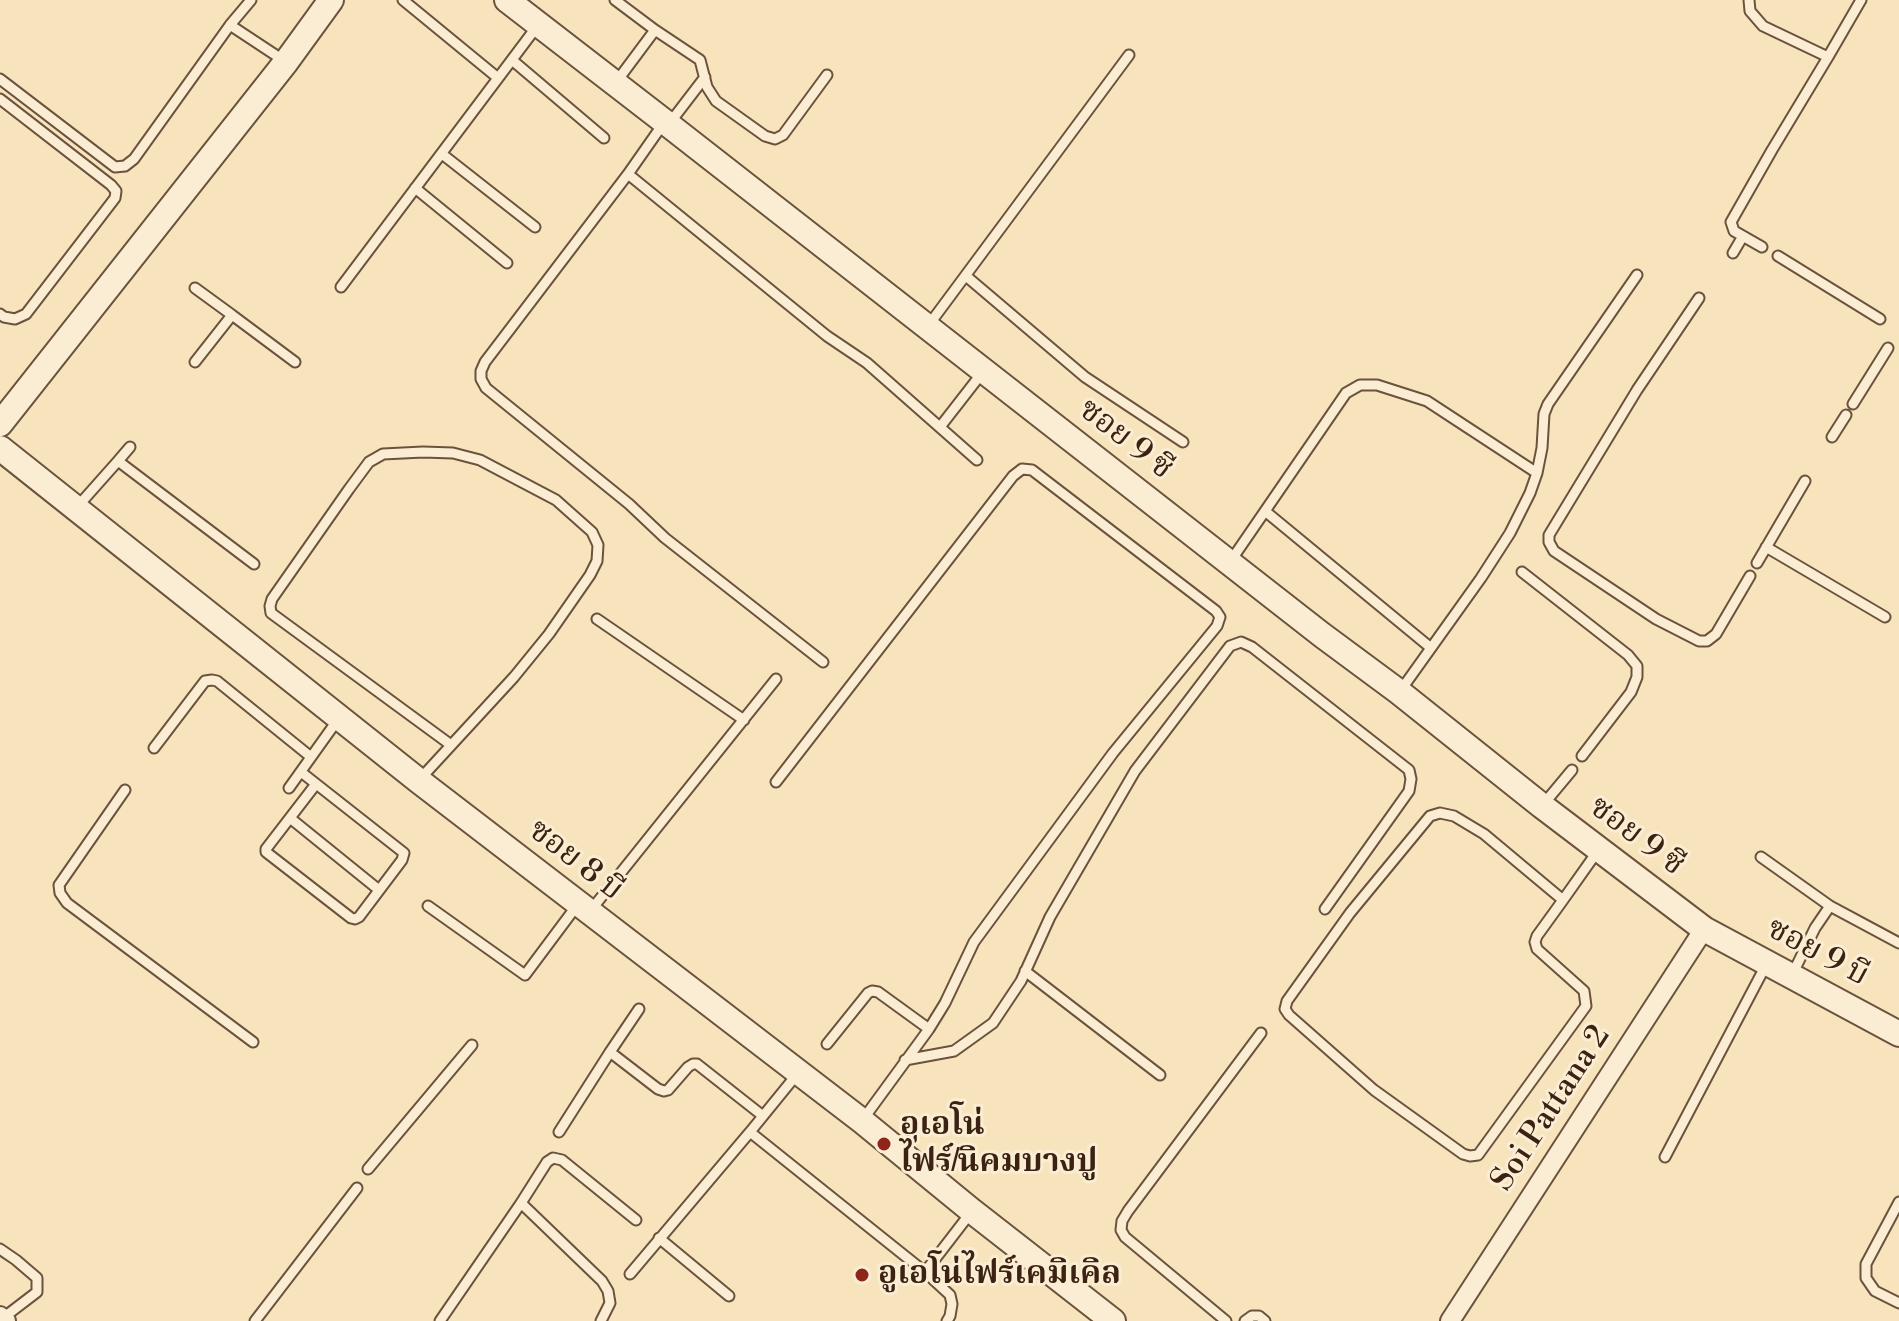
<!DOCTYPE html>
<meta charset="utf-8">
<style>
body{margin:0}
canvas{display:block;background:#f7e4bc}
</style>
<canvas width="1899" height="1321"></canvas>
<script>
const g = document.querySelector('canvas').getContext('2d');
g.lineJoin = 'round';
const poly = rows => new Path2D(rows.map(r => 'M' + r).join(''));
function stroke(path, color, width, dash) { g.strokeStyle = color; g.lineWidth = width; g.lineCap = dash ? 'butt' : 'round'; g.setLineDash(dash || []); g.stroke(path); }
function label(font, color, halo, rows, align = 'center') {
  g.font = font + ' "Libre Bodoni","Noto Serif Thai",serif'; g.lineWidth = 6; g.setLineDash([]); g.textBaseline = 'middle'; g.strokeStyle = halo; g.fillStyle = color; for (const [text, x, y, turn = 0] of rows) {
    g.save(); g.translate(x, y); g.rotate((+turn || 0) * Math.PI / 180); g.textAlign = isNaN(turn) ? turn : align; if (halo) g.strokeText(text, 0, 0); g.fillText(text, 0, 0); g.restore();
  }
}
const service = poly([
 [403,0,498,78],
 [615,0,655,30,617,81],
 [1749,0,1750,11,1763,26,1828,57,1861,0],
 [230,25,251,0],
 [655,30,700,60,707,87,716,101,765,136,775,139,783,135,827,75],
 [512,60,604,138],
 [0,79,115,167,125,166,134,159,230,25,283,60],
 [0,99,111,185,116,191,115,198,26,314,15,319,4,317,0,314],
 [663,124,628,174,827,336,867,363,977,460],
 [669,124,705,77],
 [442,154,535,227],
 [628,174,485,362,481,371,481,379,486,388,629,504,665,538,823,662],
 [415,188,507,263],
 [1762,247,1734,231,1731,222,1772,150,1828,57],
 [1733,253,1743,236],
 [1778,256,1880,319],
 [966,276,1085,377,1183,442],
 [341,287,538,25],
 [1699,298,1637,390,1549,535,1549,542,1554,551,1656,619,1699,641,1707,641,1716,634,1750,576],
 [232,315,295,362],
 [928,326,1129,55],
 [195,362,232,315,195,288],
 [1853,404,1888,348],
 [940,427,982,373],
 [1832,437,1846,415],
 [118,461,130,447],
 [78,506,118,461,254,564],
 [1265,511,1431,648],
 [1766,547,1885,617],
 [1230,562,1346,393,1360,385,1377,385,1427,401,1537,473],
 [1757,563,1805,481],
 [1522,572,1628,655,1637,666,1637,677,1631,692,1582,756],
 [597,619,744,720],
 [1401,690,1481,578,1510,533,1530,493,1537,473,1542,448,1544,414,1548,404,1637,275],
 [154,748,205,681,212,680,217,681,311,757],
 [301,772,404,853,402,860,359,917,355,919,351,918,266,852,266,849,316,784],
 [421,778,514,677,549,634,590,575,597,561,598,545,592,532,556,500,480,460,453,453,423,452,383,454,369,462,349,489,272,599,270,606,271,613,451,745],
 [776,782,1013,476,1022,469,1032,470,1216,611,1220,617,1217,626,1113,753,974,942,945,1003,929,1029,864,1118],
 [289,788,339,718],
 [125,790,59,885,60,893,67,903,253,1042],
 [1542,806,1572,770],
 [290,818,379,890],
 [1761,857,1830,906],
 [1563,900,1484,834,1454,816,1440,813,1430,816,1350,913,1287,1001,1285,1009,1289,1015,1374,1090,1463,1154,1470,1156,1478,1155,1586,1006,1584,991,1537,949,1535,942,1537,936,1563,900,1597,852],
 [428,906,525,975,578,904],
 [591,910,776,679],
 [1025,971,1160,1075],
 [1792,975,1815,928,1830,906,1899,943],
 [639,1009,610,1052,658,1089,664,1091,668,1090,688,1067,693,1064,697,1064,763,1116],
 [827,1044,868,993,872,991,878,992,929,1029],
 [905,1060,954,1051,993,1023,1021,981,1050,917,1135,771,1230,646,1241,642,1252,647,1409,770,1411,779,1409,791,1325,909],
 [559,1132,610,1052],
 [750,1132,798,1073],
 [1665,1157,1766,965],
 [368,1169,472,1045],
 [1899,1202,1866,1264,1866,1278,1875,1291,1899,1303],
 [659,1238,729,1296],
 [0,1249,16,1260,37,1278,37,1292,3,1318],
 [925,1272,950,1295,952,1304,950,1316,947,1321],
 [630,1274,750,1132,925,1272,972,1211],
 [255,1321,357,1188],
 [440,1321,521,1203],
 [601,1321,610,1303,608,1291,602,1281,521,1203,547,1162,553,1158,562,1160,636,1220],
 [1226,1321,1125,1237,1121,1230,1122,1221,1128,1211,1261,1033],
 [1245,1321,1252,1316,1259,1316,1265,1321]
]);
const minor = poly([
 [0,1316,6,1321],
 [1450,1321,1704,929]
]);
const tertiary = poly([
 [507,0,665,122,1322,635,1399,692,1542,806,1704,929,1899,1034],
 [0,424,286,62,331,0],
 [0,448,419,781,862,1121,972,1211,1113,1321]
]);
stroke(service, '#6b523d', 13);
stroke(minor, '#6b523d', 22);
stroke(tertiary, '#6b523d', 28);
stroke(service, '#faedd3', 9);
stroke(minor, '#faedd3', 18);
stroke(tertiary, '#faedd3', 24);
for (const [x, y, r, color] of [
 [884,1144,8,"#8f2418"],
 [862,1275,8,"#8f2418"]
]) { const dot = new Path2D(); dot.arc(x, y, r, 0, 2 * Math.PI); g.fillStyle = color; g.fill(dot); stroke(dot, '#faedd3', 3); }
label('32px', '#3c2213', '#faedd3', [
 ["ซอย 9 ซี",1125,440,38],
 ["ซอย 9 ซี",1636,837,37],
 ["ซอย 8 บี",575,861,38],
 ["ซอย 9 บี",1817,953,28],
 ["Soi Pattana 2",1552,1109,-57]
]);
label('bold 32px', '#3c2213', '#faedd3', [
 ["อูเอโน่",900,1126],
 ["ไฟร์/นิคมบางปู",900,1163],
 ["อูเอโน่ไฟร์เคมิเคิล",878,1275]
], 'left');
</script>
